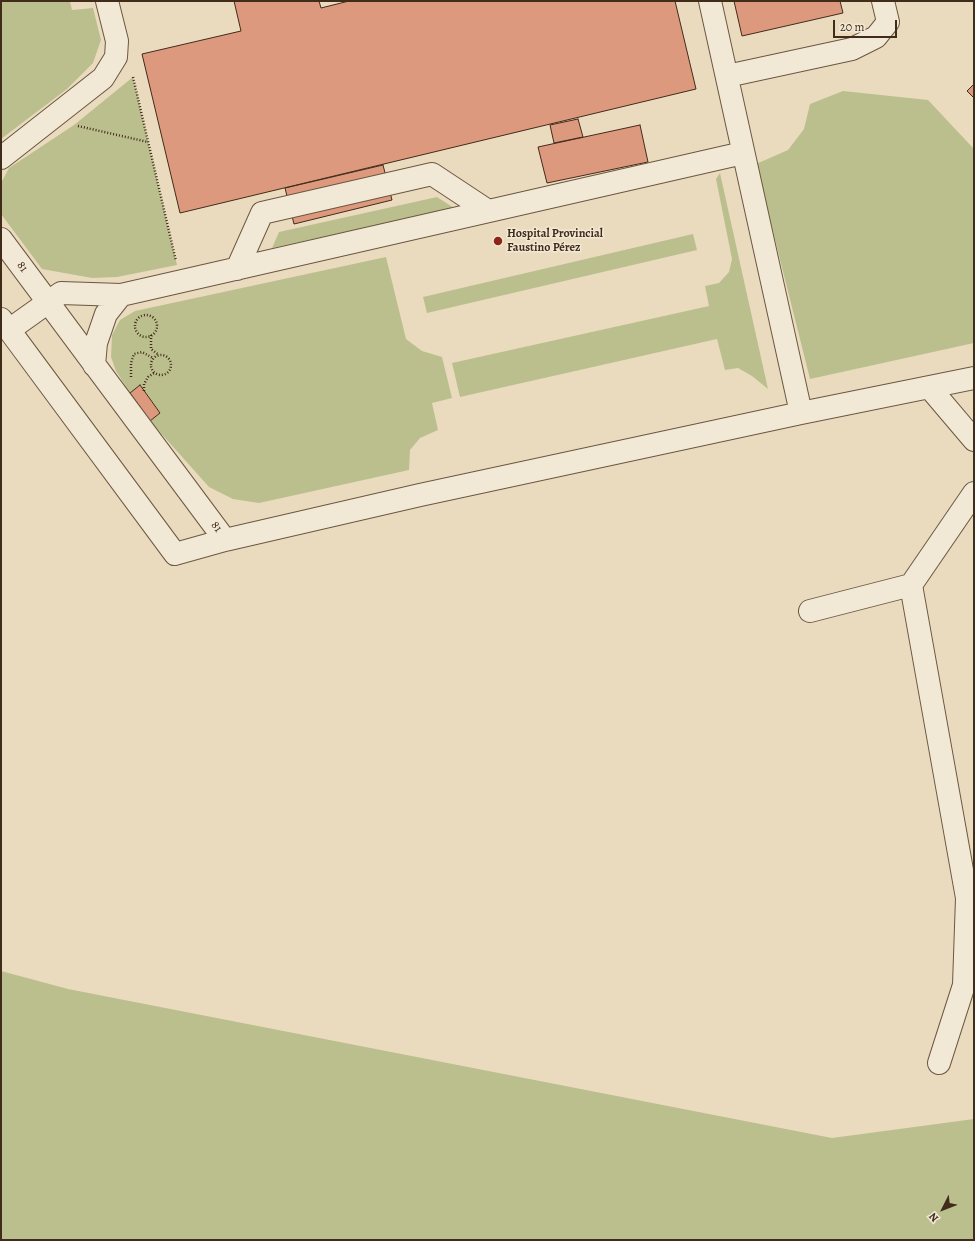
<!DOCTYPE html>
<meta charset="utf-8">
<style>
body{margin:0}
#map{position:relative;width:975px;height:1241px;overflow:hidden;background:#eadbbe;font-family:Alegreya,serif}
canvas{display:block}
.frame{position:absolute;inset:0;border:2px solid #412b19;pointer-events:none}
.north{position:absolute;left:923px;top:1189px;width:40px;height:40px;-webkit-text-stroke:3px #f1e8d5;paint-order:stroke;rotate:228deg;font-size:11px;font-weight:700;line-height:16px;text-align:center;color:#412b19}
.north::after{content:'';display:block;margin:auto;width:14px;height:18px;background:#412b19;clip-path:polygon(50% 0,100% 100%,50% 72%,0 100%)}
.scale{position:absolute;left:833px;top:20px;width:64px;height:18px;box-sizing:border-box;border:2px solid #412b19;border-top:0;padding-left:5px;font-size:12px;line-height:14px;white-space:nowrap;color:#412b19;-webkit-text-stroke:3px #f1e8d5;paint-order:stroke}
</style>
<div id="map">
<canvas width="975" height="1241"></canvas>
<div class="frame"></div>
<div class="north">N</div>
<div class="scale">20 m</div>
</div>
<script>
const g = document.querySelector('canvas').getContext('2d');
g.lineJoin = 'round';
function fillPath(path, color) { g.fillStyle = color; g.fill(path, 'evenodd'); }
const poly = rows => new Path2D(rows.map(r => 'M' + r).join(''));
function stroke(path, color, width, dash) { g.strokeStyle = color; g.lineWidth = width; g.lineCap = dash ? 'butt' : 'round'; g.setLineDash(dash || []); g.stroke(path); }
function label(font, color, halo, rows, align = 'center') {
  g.font = font + ' Alegreya,serif'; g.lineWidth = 3; g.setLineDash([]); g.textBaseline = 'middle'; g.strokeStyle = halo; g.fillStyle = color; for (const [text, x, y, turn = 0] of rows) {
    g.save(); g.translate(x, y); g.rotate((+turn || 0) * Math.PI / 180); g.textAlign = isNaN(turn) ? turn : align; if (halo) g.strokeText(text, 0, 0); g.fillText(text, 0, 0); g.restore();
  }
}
fillPath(poly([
 [1,1,70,1,72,10,93,8,101,40,93,63,67,89,1,139],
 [133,77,177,265,117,277,92,278,42,269,1,214,1,183,9,168,74,125],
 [843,91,928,100,974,149,974,343,810,379,756,164,788,150,804,129,810,104],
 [720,173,768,389,752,376,738,368,725,370,717,339,460,397,452,363,709,306,705,286,719,283,729,272,732,259,716,179],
 [437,197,454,208,272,248,279,232],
 [693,234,697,250,427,313,423,297],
 [386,257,406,339,422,351,442,357,452,398,432,403,438,430,420,438,410,450,409,470,259,503,233,499,209,487,150,421,160,413,140,386,130,393,116,371,111,357,112,335,120,320,135,311],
 [1,971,68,989,832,1138,974,1119,974,1240,1,1240]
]), '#bbbf8e');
const building = poly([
 [234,1,319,1,321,8,349,1,675,1,696,89,180,213,142,54,241,31,234,1],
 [734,1,840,1,843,13,742,36,734,1],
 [974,84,974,98,967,91,974,84],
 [578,119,583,137,554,143,550,125,578,119],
 [640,125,648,162,547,183,538,147,640,125],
 [383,165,392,200,294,224,285,188,383,165],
 [140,385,160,413,150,421,130,393,140,385]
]);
fillPath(building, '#dd997e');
stroke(building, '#412b19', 1);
const minor = poly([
 [710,1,801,413],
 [727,76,852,49,876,37,888,22,883,1],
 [1,158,103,78,116,57,117,41,107,1],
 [1,239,225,540],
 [237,269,262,213,432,174,488,211],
 [1,319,175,554,225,540,420,495,801,413,974,378],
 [9,330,61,293,121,295,743,153],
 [94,365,96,343,106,314,121,295],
 [929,387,974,440],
 [911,585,967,898,964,985,939,1063],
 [810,611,911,585,974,493]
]);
stroke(minor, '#6b5742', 24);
stroke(poly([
 [133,77,176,261],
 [78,126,148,142],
 '135 326a11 11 0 1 1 22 0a11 11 0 1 1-22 0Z',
 [151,335,151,349,159,355],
 '151 365a10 10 0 1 1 20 0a10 10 0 1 1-20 0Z',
 [131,377,131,363,134,354,142,352,153,358],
 [144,391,144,384,148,377,154,373]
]), '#412b19', 2.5, [1, 2]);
stroke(minor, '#f1e8d5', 22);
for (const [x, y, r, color] of [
 [498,241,5,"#8f2418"]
]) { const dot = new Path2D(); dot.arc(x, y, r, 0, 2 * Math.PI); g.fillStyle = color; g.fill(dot); stroke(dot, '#f1e8d5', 1.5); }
label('bold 12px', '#412b19', '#f1e8d5', [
 ["Hospital Provincial",507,234],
 ["Faustino Pérez",507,248]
], 'left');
label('12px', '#412b19', '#f1e8d5', [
 ["81",22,267,54],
 ["81",216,527,53]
]);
</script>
